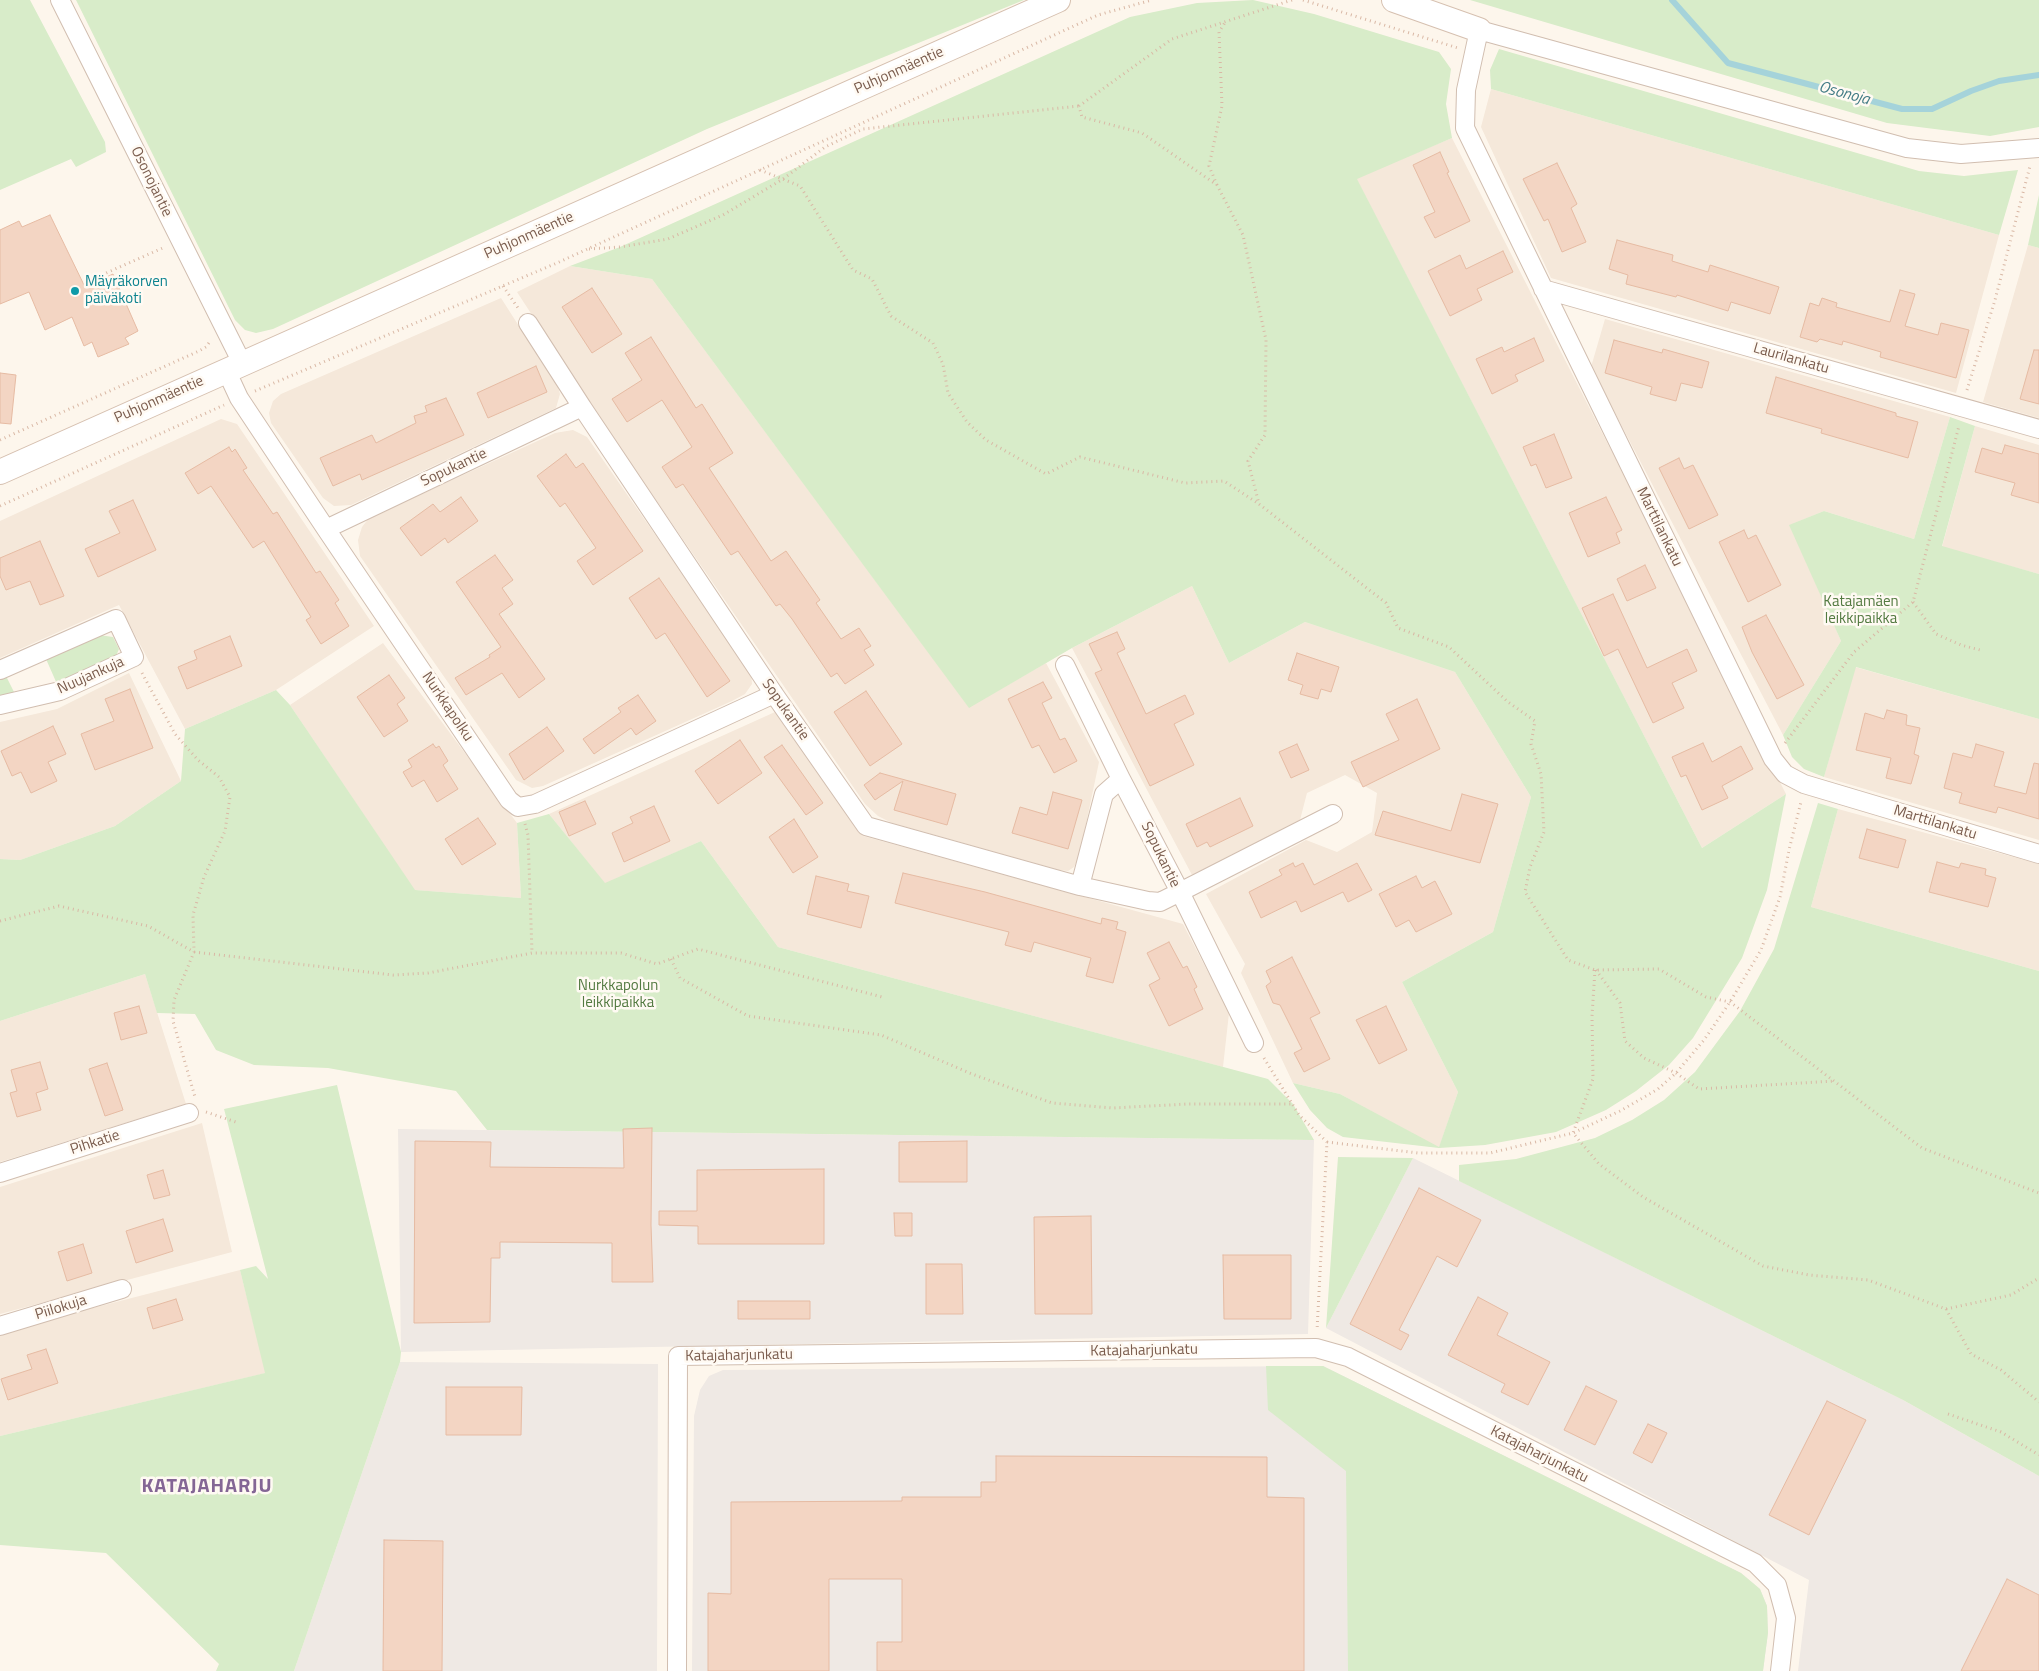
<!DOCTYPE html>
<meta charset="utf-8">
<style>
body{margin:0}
canvas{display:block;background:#fdf6ec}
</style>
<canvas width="2039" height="1671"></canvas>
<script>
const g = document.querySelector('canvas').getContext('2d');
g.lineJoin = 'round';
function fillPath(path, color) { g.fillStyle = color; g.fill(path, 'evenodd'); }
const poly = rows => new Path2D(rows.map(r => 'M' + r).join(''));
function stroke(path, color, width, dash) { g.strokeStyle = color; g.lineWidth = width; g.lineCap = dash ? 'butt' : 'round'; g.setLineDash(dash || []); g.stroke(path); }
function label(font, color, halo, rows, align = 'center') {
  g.font = font + ' "Titillium Web",sans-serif'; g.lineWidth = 5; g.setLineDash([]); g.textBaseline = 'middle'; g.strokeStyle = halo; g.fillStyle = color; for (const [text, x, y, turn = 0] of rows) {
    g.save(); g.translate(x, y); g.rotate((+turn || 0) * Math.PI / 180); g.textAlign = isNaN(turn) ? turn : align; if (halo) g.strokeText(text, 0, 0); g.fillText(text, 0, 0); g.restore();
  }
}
fillPath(poly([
 [1491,89,1999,235,1956,393,1551,278,1481,127],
 [1452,138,1786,794,1702,848,1356,178],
 [2028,245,2039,248,2039,418,1983,402],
 [570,266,652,279,969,707,1046,663,1099,762,1079,857,1074,867,1068,871,1059,870,892,823,878,816,865,804,596,413,517,292],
 [501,298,558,387,560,394,556,408,351,505,334,506,323,498,271,423,269,413,273,401,281,394],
 [1605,319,1950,417,1914,539,1824,511,1790,525,1841,641,1783,735,1591,367],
 [221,419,237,424,374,626,276,690,185,729,119,605,0,658,0,521],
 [1975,426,2039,445,2039,574,1942,547],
 [573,430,587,437,751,672,752,684,745,694,732,701,543,786,532,788,516,780,360,556,358,540,362,527,369,518,555,433],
 [1192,586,1229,663,1305,622,1455,672,1531,797,1493,932,1402,982,1458,1092,1439,1148,1340,1094,1293,1083,1241,973,1245,964,1206,894,1306,840,1337,852,1372,832,1377,793,1345,775,1307,793,1300,820,1192,875,1072,648],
 [383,643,517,823,521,898,414,890,290,705],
 [1855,667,2039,719,2039,840,1824,777],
 [129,673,181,781,115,826,20,860,0,859,0,722,57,709],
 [775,712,863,836,1183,924,1229,1013,1223,1067,778,947,701,841,605,884,549,814],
 [1838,809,2039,864,2039,971,1811,907],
 [145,974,186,1104,0,1162,0,1021],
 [202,1123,232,1252,0,1314,0,1187],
 [240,1270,266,1373,0,1436,0,1332]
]), '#f5e8da');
fillPath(poly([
 [398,1129,1314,1140,1308,1334,401,1352],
 [1413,1158,1903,1400,2039,1476,2039,1671,1798,1671,1809,1580,1326,1328],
 [400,1362,658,1364,657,1671,294,1671],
 [1323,1366,1741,1573,1760,1589,1767,1606,1768,1633,1763,1671,692,1671,694,1416,700,1390,709,1376,723,1370]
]), '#efe9e4');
fillPath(poly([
 [0,0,30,0,105,142,106,152,76,167,71,159,0,190],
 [76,0,1024,0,707,129,273,329,256,333,245,330,235,320],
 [1253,0,1314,14,1439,52,1451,69,1446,104,1452,138,1357,179,1702,848,1786,794,1767,890,1742,958,1693,1038,1669,1065,1636,1091,1606,1110,1556,1132,1485,1145,1439,1148,1343,1137,1327,1128,1310,1110,1293,1083,1340,1094,1439,1147,1458,1092,1402,982,1493,932,1531,797,1455,672,1305,622,1229,663,1192,586,1072,648,969,708,652,279,570,266,620,247,1130,17,1197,3],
 [1470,0,2039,0,2039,127,1990,136,1887,123],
 [1499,49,1919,171,1964,176,2018,170,1999,235,1491,89,1490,70],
 [2039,195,2039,248,2028,245],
 [1950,417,1975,426,1942,546,2039,574,2039,719,1856,667,1824,777,1804,769,1792,757,1783,735,1841,641,1789,525,1824,511,1914,539],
 [99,635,113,637,119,649,116,656,110,661,57,684,46,659],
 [6,676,15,694,0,697,0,678],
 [276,690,290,705,415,890,521,898,517,823,549,814,605,883,701,841,778,947,1268,1079,1293,1104,1314,1140,487,1130,456,1091,328,1068,254,1065,216,1050,195,1014,157,1013,145,974,0,1021,0,859,20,860,115,826,181,781,185,729],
 [1818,803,1838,809,1811,907,2039,971,2039,1476,1903,1400,1459,1181,1459,1165,1516,1159,1595,1138,1632,1120,1664,1100,1695,1072,1740,1011,1774,949],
 [337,1085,401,1352,400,1362,294,1671,216,1671,219,1664,106,1553,0,1545,0,1436,265,1373,240,1270,256,1266,268,1279,224,1109],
 [1338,1157,1413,1158,1326,1328],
 [1266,1366,1323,1366,1741,1573,1760,1589,1767,1606,1768,1633,1763,1671,1348,1671,1346,1471,1268,1410]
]), '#d8ecc9');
stroke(poly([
 [1672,0,1728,63,1902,109,1932,109,1971,91,1999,81,2039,75]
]), '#a5d3da', 6);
const building = poly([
 [1440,152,1449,172,1447,173,1470,221,1435,238,1424,217,1435,212,1413,165,1440,152],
 [1557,163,1577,204,1571,208,1586,242,1562,252,1548,219,1544,221,1523,179,1557,163],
 [50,215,85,287,113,274,138,331,125,338,129,344,98,357,92,342,84,346,72,317,45,330,29,292,0,304,0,230,19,221,22,227,50,215],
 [1617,240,1673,255,1672,261,1708,272,1710,265,1779,287,1770,314,1731,302,1728,311,1677,295,1676,297,1626,284,1628,275,1609,269,1617,240],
 [1503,251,1513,272,1477,289,1482,300,1450,316,1428,271,1460,255,1466,269,1503,251],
 [592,288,622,334,592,353,562,307,592,288],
 [1900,290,1915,294,1905,326,1938,335,1941,323,1969,330,1956,378,1880,357,1881,352,1843,341,1842,345,1820,339,1817,342,1800,337,1810,303,1819,306,1822,298,1837,303,1836,307,1890,322,1900,290],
 [651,337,696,408,702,404,733,453,709,468,771,561,786,551,820,600,816,603,841,639,859,628,871,646,864,650,874,665,845,684,837,673,831,677,792,619,780,604,776,606,738,551,731,555,683,484,676,488,662,467,692,447,662,400,627,422,612,399,642,380,625,353,651,337],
 [1534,338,1544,361,1515,375,1518,381,1492,394,1476,359,1502,347,1504,352,1534,338],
 [1614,340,1662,353,1663,349,1709,362,1702,388,1681,383,1676,401,1650,394,1652,387,1605,373,1614,340],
 [2034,350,2039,350,2039,404,2020,399,2034,350],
 [536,366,547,392,488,418,477,393,536,366],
 [0,373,16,375,11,424,0,423,0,373],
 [1776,377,1896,413,1896,416,1918,422,1908,458,1821,433,1822,429,1766,413,1776,377],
 [446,398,464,435,362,480,360,474,333,486,320,458,372,435,376,443,416,423,414,416,427,412,425,406,446,398],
 [1554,434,1572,478,1546,488,1536,464,1531,466,1523,447,1554,434],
 [2005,445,2039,454,2039,503,2011,495,2015,483,1975,472,1982,448,2002,454,2005,445],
 [229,447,232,452,235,449,247,468,243,470,273,514,277,512,316,573,320,571,339,600,335,603,349,626,321,644,306,620,311,617,264,541,253,548,211,486,198,494,185,473,229,447],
 [566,454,576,468,583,463,643,551,593,585,577,561,596,548,565,503,560,507,537,476,566,454],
 [1679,458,1684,469,1693,465,1718,515,1689,529,1659,468,1679,458],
 [461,497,478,521,448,543,445,538,421,556,400,528,433,504,440,512,461,497],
 [1606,497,1622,530,1616,533,1620,543,1588,557,1569,513,1606,497],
 [133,500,156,550,98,577,85,549,120,533,109,511,133,500],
 [1744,530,1748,539,1756,535,1781,585,1748,602,1719,542,1744,530],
 [40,541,64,596,40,605,30,581,6,590,0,576,0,558,40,541],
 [495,555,513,580,502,588,513,604,499,614,545,679,519,698,502,673,466,695,455,678,490,657,489,655,501,647,456,582,495,555],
 [1645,565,1656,588,1627,601,1617,579,1645,565],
 [659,578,730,681,707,697,665,633,656,639,629,598,659,578],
 [1613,594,1647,668,1687,649,1697,671,1672,683,1684,708,1653,723,1618,649,1604,656,1582,608,1613,594],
 [1766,615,1804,685,1777,699,1752,652,1742,627,1766,615],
 [1117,632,1125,649,1117,653,1146,714,1185,695,1194,714,1174,724,1194,765,1150,786,1095,673,1102,670,1089,644,1117,632],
 [230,636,242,666,187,689,178,667,197,659,194,651,230,636],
 [1297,653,1339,667,1331,692,1321,689,1318,699,1300,694,1303,685,1288,680,1297,653],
 [389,675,405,698,397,704,408,721,384,737,357,697,389,675],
 [1043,682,1052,698,1042,703,1060,740,1065,738,1077,761,1054,773,1039,745,1032,748,1008,699,1043,682],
 [130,689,153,748,95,770,81,734,114,721,105,699,130,689],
 [866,691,902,744,870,766,834,712,866,691],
 [638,695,656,721,636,735,631,728,594,754,583,739,621,712,618,708,638,695],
 [1417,699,1440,749,1363,787,1351,762,1399,740,1386,714,1417,699],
 [1887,710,1907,715,1906,725,1920,728,1914,754,1919,756,1911,784,1886,778,1891,758,1856,750,1865,713,1884,719,1887,710],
 [53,726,66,754,48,762,57,781,31,793,21,772,12,776,1,751,53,726],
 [547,727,564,751,524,780,509,754,547,727],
 [740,740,762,773,718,804,695,771,740,740],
 [1703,743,1712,762,1741,746,1753,769,1722,786,1728,798,1702,810,1686,775,1681,777,1672,757,1703,743],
 [433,744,436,748,439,746,448,761,443,765,458,789,437,802,424,780,412,787,403,772,412,767,408,760,433,744],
 [1297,744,1309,770,1291,778,1279,752,1297,744],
 [1976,744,2004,752,1994,786,2026,794,2034,763,2039,764,2039,819,1998,807,1996,813,1959,803,1962,793,1944,788,1953,753,1972,758,1976,744],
 [782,745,823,803,806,815,764,757,782,745],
 [880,773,956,794,947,825,894,810,903,781,875,800,864,785,880,773],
 [1053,792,1082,800,1068,849,1012,833,1020,807,1047,815,1053,792],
 [1462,794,1498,804,1480,863,1375,835,1383,811,1451,831,1462,794],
 [1240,798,1253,826,1210,847,1207,842,1197,847,1186,824,1240,798],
 [585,801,596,824,569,836,559,812,585,801],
 [654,806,670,841,624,862,612,833,633,823,630,817,654,806],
 [478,818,496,844,462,865,445,839,478,818],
 [794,819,818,857,793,873,769,837,794,819],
 [1867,829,1906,840,1898,868,1859,858,1867,829],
 [1937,862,1959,868,1961,863,1986,869,1985,875,1996,878,1988,907,1929,892,1937,862],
 [1293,863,1295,867,1303,863,1314,885,1357,863,1372,890,1348,902,1343,892,1301,912,1296,901,1261,918,1249,892,1282,875,1279,870,1293,863],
 [903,873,985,892,1101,924,1102,918,1118,922,1116,929,1126,932,1113,983,1086,976,1091,958,1034,942,1031,952,1005,945,1009,932,895,903,903,873],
 [816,876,849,884,847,891,869,896,861,928,807,914,816,876],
 [1416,876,1422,888,1435,881,1452,914,1416,932,1409,920,1396,927,1379,894,1416,876],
 [1169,942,1183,968,1187,966,1197,987,1194,989,1203,1009,1169,1026,1149,985,1160,979,1147,953,1169,942],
 [1292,957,1320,1013,1310,1018,1330,1059,1304,1072,1294,1053,1302,1049,1280,1005,1273,1003,1266,986,1271,982,1266,971,1292,957],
 [139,1006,147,1033,121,1040,114,1013,139,1006],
 [1386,1006,1407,1050,1379,1064,1356,1020,1386,1006],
 [40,1062,48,1089,36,1093,41,1110,17,1117,10,1093,17,1091,11,1070,40,1062],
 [107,1063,123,1110,105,1116,89,1069,107,1063],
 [652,1128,651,1225,653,1282,612,1282,612,1243,500,1242,500,1258,491,1258,490,1322,414,1323,415,1141,491,1142,490,1167,624,1168,623,1129,652,1128],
 [967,1141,967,1182,899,1182,899,1142,967,1141],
 [824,1169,824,1244,698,1244,698,1226,659,1225,659,1211,697,1211,697,1170,824,1169],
 [163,1170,170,1195,154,1199,147,1175,163,1170],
 [1419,1188,1481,1220,1457,1267,1437,1256,1399,1330,1409,1335,1401,1350,1350,1324,1419,1188],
 [894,1213,912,1213,912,1236,895,1236,894,1213],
 [1091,1216,1092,1314,1035,1314,1034,1217,1091,1216],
 [163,1219,173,1251,136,1263,126,1231,163,1219],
 [83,1244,92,1273,67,1281,58,1252,83,1244],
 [1223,1255,1291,1255,1291,1319,1224,1319,1223,1255],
 [926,1264,962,1264,963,1314,926,1314,926,1264],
 [1478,1297,1508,1313,1497,1335,1550,1362,1528,1405,1501,1392,1505,1384,1448,1355,1478,1297],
 [176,1299,183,1320,153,1329,147,1308,176,1299],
 [738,1301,810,1301,810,1319,738,1319,738,1301],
 [46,1349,58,1383,8,1400,1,1379,32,1369,27,1355,46,1349],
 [1586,1386,1617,1401,1595,1445,1564,1430,1586,1386],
 [446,1387,522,1387,521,1435,446,1435,446,1387],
 [1827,1401,1866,1420,1809,1535,1769,1515,1827,1401],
 [1648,1424,1667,1433,1652,1463,1633,1453,1648,1424],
 [996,1456,1267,1457,1267,1497,1304,1498,1304,1671,877,1671,877,1642,902,1642,902,1579,829,1579,829,1671,708,1671,708,1593,731,1594,731,1502,902,1501,902,1497,981,1497,981,1482,996,1482,996,1456],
 [384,1540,443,1541,442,1671,383,1671,384,1540],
 [2007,1579,2039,1595,2039,1671,1961,1671,2007,1579]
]);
fillPath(building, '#f3d5c3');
stroke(building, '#e6bba3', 1);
const street = poly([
 [60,0,242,363],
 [2039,148,1961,154,1907,148,1479,30,1466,90,1465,128,1773,759,1785,774,1804,784,2039,854],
 [1543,289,2039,429],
 [528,323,582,407],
 [226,370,239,398,326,529,509,800,518,807,535,804,774,694],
 [326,529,582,407,774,694,866,826,1080,886,1104,794,1121,779,1180,892,1160,902,1148,901,1080,886],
 [1065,665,1121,779],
 [0,670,116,619,134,657,60,691,0,705],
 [1254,1043,1180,892,1333,814],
 [0,1173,189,1113],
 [0,1326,122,1289],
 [677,1671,678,1356,1316,1348,1348,1357,1755,1563,1777,1585,1786,1618,1780,1671]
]);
const secondary = poly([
 [1394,0,1479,30],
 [0,472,1058,0]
]);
stroke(street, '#d1beb0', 20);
stroke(secondary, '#d6c0b0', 26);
stroke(poly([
 [1292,0,1172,39,1079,106,1082,117,1142,133,1217,185,1243,235,1266,340,1265,435,1248,461,1259,504,1386,603,1398,628,1449,647,1508,702,1535,721,1531,744,1541,774,1544,832,1530,867,1525,892,1568,960,1595,970,1659,969,1706,997,1730,1002,1922,1148,2039,1193],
 [1303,0,1458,48],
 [760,170,800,186,853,270,872,279,891,316,933,343,943,364,948,393,967,422,986,440,1046,474,1080,457,1185,483,1224,481,1259,504],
 [1217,185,1209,166,1222,106,1219,32,1226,21],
 [589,249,620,247,668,239,723,215,783,179,825,147,863,129,1079,106],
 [88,281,165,247],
 [503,286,518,308],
 [1967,390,1995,300,2030,166],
 [255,391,557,263,1098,15,1152,0],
 [0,440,199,351,206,347,211,340],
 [0,506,224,405],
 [1913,602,1936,634,1961,645,1980,650],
 [142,673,175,734,198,760,219,777,230,797,225,831,204,877,193,915,194,952,174,1000,173,1021,195,1097],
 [1785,743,1854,652,1913,602,1959,426],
 [525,824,528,835,532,953],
 [0,921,59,906,148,926,194,952,393,975,428,973,532,953,621,953,657,964,698,949,882,997],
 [671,959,680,978,748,1016,881,1035,972,1074,1052,1103,1113,1108,1187,1104,1293,1104],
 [1595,970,1592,1016,1593,1079,1573,1133,1599,1164,1643,1197,1763,1266,1809,1275,1868,1280,1946,1309,2011,1295,2039,1278],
 [1596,970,1620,1003,1625,1041,1644,1058,1676,1073,1699,1089,1835,1081],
 [1264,1058,1299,1115,1327,1142,1317,1330],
 [206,1112,236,1122],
 [1327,1142,1418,1153,1490,1153,1573,1133,1620,1111,1658,1089,1676,1073,1704,1040,1730,1002,1761,950,1780,897,1789,850,1801,802],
 [1946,1309,1971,1354,2001,1370,2039,1402],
 [1948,1414,2001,1432,2039,1455]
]), '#d9b8a5', 3, [1, 4]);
stroke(street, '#fff', 18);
stroke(secondary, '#fff', 24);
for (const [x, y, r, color] of [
 [75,291,5,"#0f9aa8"]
]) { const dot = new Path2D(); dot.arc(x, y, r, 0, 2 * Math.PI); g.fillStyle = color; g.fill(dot); stroke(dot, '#fffaf3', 2); }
label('15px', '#7a5c4d', '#fffaf3', [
 ["Puhjonmäentie",899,71,-24],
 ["Osonojantie",151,182,64],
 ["Puhjonmäentie",529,236,-24],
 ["Laurilankatu",1791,359,16],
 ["Puhjonmäentie",159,400,-24],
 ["Sopukantie",454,468,-25],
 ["Marttilankatu",1659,527,64],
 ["Nuujankuja",91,676,-24],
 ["Nurkkapolku",447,707,56],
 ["Sopukantie",785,710,55],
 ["Marttilankatu",1935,823,17],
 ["Sopukantie",1160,855,64],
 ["Pihkatie",95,1143,-18],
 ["Piilokuja",61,1308,-17],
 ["Katajaharjunkatu",1144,1351,-1],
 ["Katajaharjunkatu",739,1356,-1],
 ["Katajaharjunkatu",1539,1455,27]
]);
label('15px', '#0d838f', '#fffaf3', [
 ["Mäyräkorven",85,282],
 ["päiväkoti",85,299]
], 'left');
label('15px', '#537a41', '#fffaf3', [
 ["Katajamäen",1861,602],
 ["leikkipaikka",1861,619],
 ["Nurkkapolun",618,986],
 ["leikkipaikka",618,1003]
]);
label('italic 16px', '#437c86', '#fffaf3', [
 ["Osonoja",1844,94,15]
]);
g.letterSpacing = '1px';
label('bold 20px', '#846695', '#fffaf3', [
 ["KATAJAHARJU",207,1487]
]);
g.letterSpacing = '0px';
</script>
